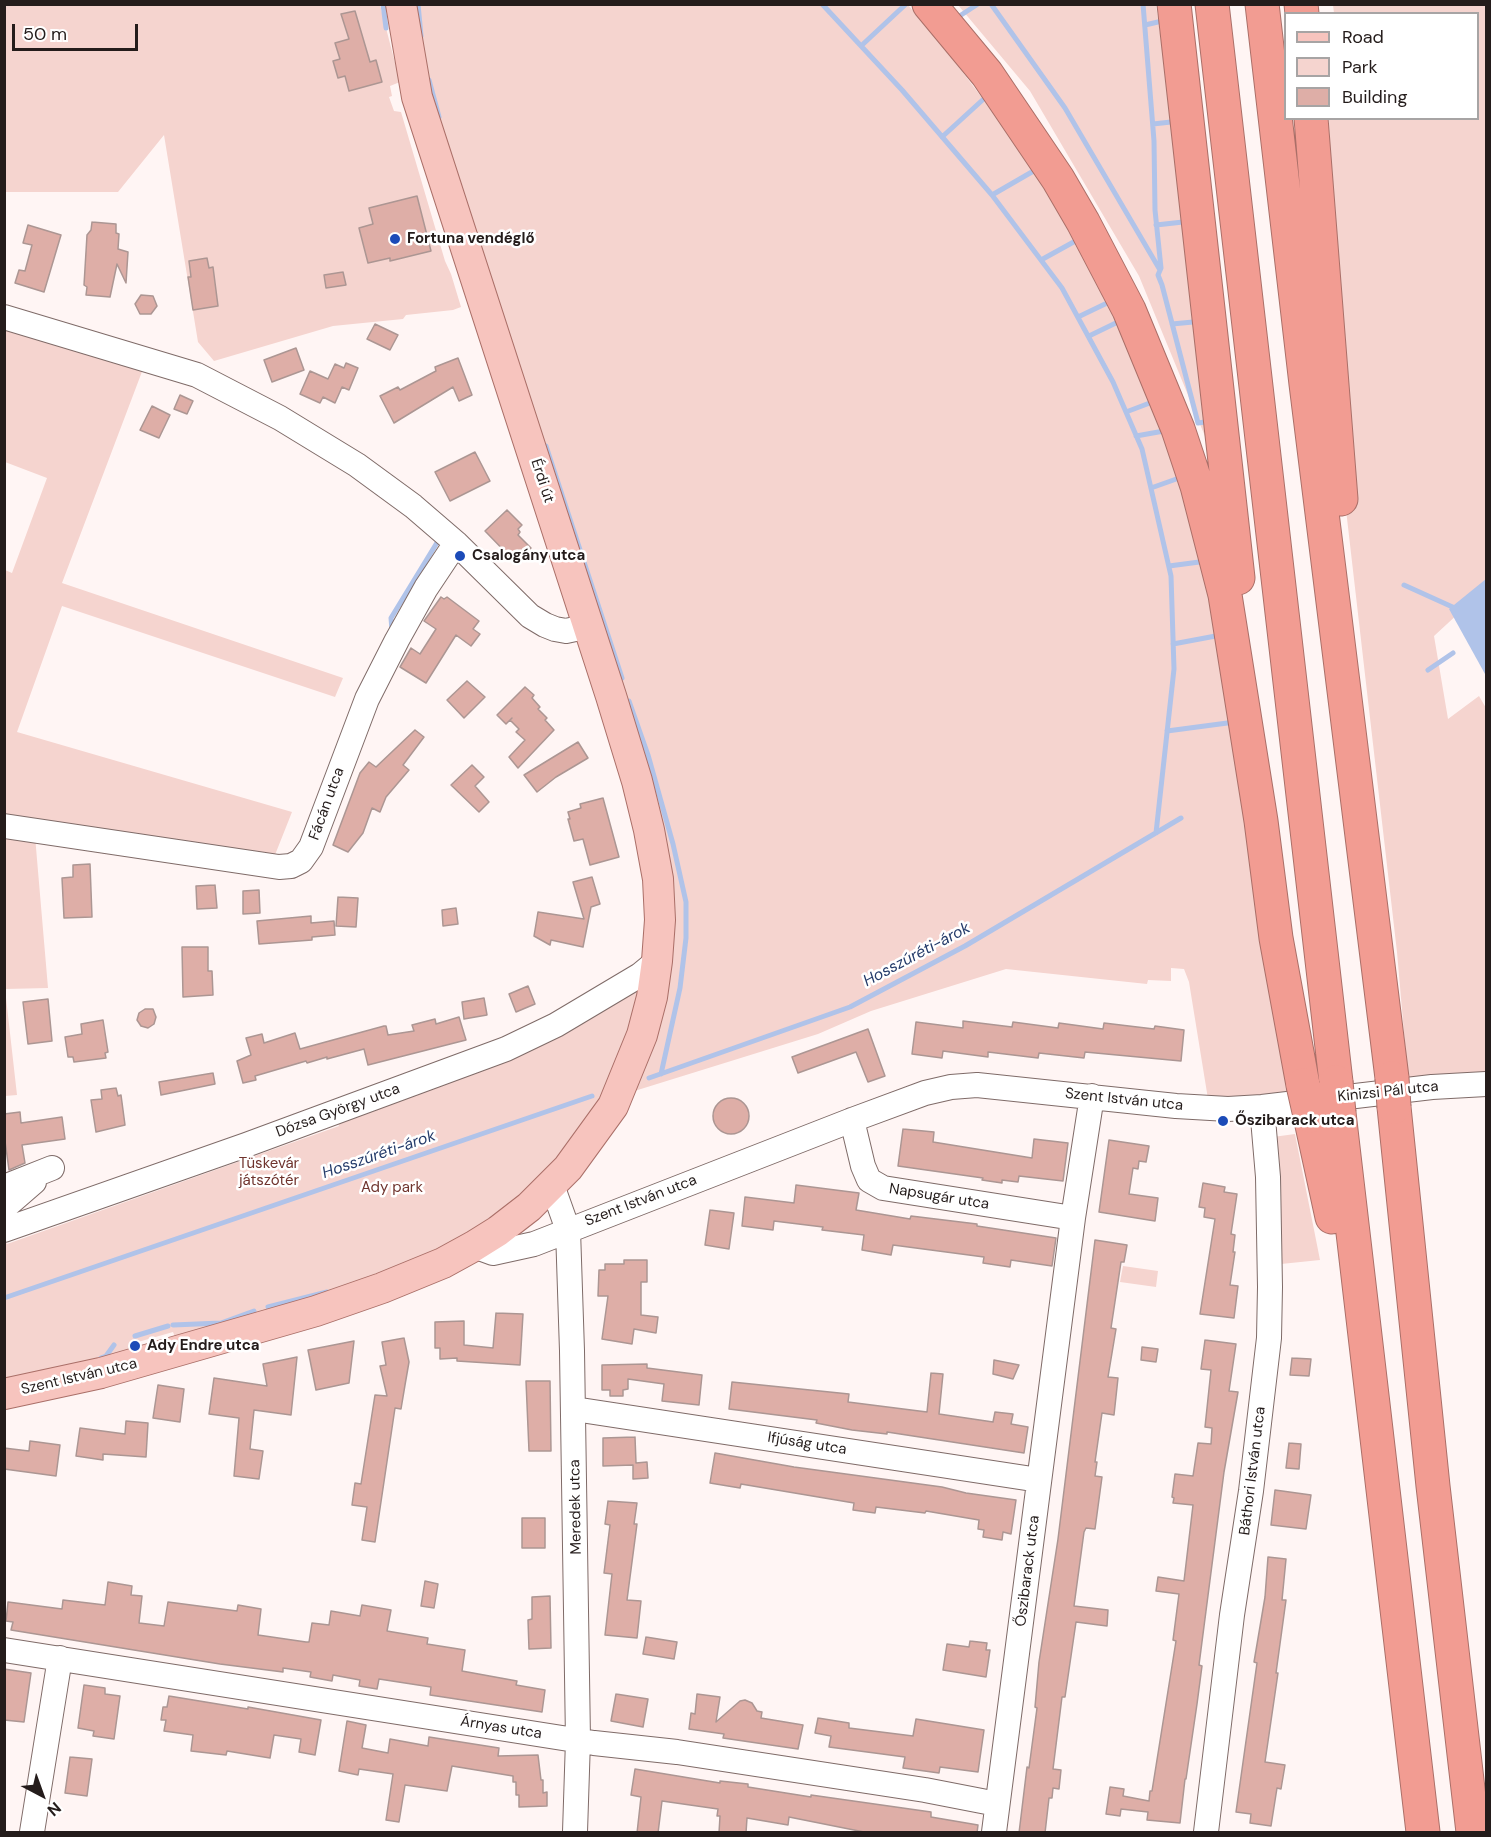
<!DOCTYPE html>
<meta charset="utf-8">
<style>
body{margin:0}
#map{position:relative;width:1491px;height:1837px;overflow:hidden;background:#fff5f4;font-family:"DM Sans",sans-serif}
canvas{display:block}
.frame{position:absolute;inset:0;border:6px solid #241c1b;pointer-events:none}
.legend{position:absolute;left:1284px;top:12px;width:195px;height:108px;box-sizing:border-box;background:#fff;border:2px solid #a7a4a4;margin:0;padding:8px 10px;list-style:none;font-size:18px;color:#241c1b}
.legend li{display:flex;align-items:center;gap:12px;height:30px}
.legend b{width:30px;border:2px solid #a7a4a4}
.north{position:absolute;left:12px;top:1765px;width:60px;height:60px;-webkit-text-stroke:4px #fff;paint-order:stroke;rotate:139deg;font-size:16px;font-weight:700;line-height:24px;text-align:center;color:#241c1b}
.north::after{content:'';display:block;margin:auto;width:21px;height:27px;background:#241c1b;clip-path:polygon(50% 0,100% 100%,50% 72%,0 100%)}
.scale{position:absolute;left:12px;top:24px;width:126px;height:27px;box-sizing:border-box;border:3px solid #241c1b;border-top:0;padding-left:8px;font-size:18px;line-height:21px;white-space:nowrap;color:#241c1b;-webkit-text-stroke:4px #fff;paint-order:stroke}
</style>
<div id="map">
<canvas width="1491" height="1837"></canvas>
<div class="frame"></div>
<ul class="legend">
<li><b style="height:8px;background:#f7c4be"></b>Road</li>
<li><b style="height:16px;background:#f5d4cf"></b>Park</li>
<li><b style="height:16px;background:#deaea7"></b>Building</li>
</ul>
<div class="north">N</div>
<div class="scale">50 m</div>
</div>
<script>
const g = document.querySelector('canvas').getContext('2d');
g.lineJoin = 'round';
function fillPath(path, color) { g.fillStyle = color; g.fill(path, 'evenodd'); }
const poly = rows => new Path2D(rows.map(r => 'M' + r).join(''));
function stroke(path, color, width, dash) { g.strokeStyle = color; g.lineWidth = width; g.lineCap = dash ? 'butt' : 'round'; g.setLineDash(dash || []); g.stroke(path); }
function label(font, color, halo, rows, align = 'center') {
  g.font = font + ' "DM Sans",sans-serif'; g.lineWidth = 5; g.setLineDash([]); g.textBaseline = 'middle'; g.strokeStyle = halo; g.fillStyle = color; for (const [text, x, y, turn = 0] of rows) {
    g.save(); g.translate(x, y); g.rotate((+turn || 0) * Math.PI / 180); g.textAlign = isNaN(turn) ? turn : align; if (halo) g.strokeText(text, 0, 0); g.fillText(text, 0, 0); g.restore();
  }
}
fillPath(poly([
 [4,5,380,5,400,82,390,86,392,96,389,97,394,111,401,112,445,261,451,274,461,307,453,310,406,315,403,319,333,326,214,361,198,342,164,135,118,192,5,192],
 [409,5,908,5,936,37,1020,148,1075,236,1146,382,1203,552,1292,1094,1208,1099,1189,982,1184,969,1171,968,1171,981,1148,980,1147,984,1006,969,871,1011,818,1034,628,1093,668,907,451,181],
 [958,5,1156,5,1168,90,1209,446,1139,276,1030,91],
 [1333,5,1486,5,1486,588,1434,636,1448,719,1479,696,1486,708,1486,1072,1408,1079,1397,952,1339,449,1331,266,1329,119,1478,118,1478,14,1334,13],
 [4,323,143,369,62,583,343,678,335,697,62,606,17,732,292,812,269,870,35,836,48,988,5,989,17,1095,5,1096,5,570,12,573,47,478,5,462],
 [642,989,638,1010,602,1104,543,1180,462,1242,338,1290,296,1300,240,1319,175,1337,173,1332,131,1344,133,1348,100,1364,5,1385,4,1240,7,1244,339,1126,337,1120],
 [1295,1134,1320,1260,1281,1264,1273,1137],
 [1123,1266,1158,1271,1156,1287,1120,1282]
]), '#f5d4cf');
fillPath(poly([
 [1486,579,1486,673,1485,674,1449,609]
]), '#b0c3e9');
stroke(poly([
 [383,4,386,28],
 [418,4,421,36],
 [822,4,902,90,992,195,1062,288,1113,382,1142,449,1171,576,1174,669,1156,833],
 [991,4,1065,108,1160,270],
 [1143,4,1154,141,1155,210,1161,268,1158,275,1162,285,1198,423,1205,422],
 [958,17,978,4],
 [1145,25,1158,22],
 [861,46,906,4],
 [429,80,439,117],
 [1153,124,1171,122],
 [942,137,988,95],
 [992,195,1037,169],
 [1156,225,1183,222],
 [1041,260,1079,239],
 [1078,317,1105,304],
 [1172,324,1193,322],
 [1089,336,1122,320],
 [1126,412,1155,401],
 [1136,436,1164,431],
 [546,446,622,678],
 [1151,488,1182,477],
 [1169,566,1207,561],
 [1404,585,1457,609],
 [392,630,391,618,438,541],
 [1173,644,1221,635],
 [1428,670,1453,653],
 [629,701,648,755,673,844,686,902,686,938,680,988,661,1074],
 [1167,731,1235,722],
 [649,1078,850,1007,965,946,1181,818],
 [4,1298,592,1096],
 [268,1307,327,1292],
 [173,1325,221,1323,254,1311],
 [135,1336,168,1326],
 [101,1358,106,1356,114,1345]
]), '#b0c3e9', 5);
const building = poly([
 [355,11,370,62,376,60,382,82,349,91,345,76,338,78,333,61,340,59,335,43,349,39,341,14,355,11],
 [417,196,431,251,390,261,390,258,368,263,359,228,373,224,369,208,417,196],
 [92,222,116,224,116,233,119,234,118,249,128,252,126,283,117,264,110,297,86,295,87,287,84,285,87,235,91,230,92,222],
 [28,225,61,235,44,292,15,283,19,270,25,271,32,245,23,243,28,225],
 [207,258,209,268,213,267,218,306,193,310,188,277,191,277,189,261,207,258],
 [343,272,346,285,326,288,324,275,343,272],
 [141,295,153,296,157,306,151,314,140,314,135,304,141,295],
 [375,324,398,335,390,350,367,339,375,324],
 [296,348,304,370,272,382,264,360,296,348],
 [458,358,472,395,459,401,453,387,394,423,380,396,398,387,400,390,436,371,435,367,458,358],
 [346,363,358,368,349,390,342,387,335,403,323,397,320,403,300,394,310,371,328,379,335,364,344,368,346,363],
 [180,395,193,401,187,414,174,409,180,395],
 [152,406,170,415,159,438,140,430,152,406],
 [475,452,490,481,450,501,435,472,475,452],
 [507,510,522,525,518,529,520,532,518,535,531,548,516,563,485,531,507,510],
 [441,597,444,599,447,597,479,621,473,629,480,634,471,646,456,635,426,683,400,667,411,648,420,654,436,629,424,621,441,597],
 [467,681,485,697,464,718,447,700,467,681],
 [525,687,534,695,532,698,540,707,538,709,547,718,545,720,554,730,518,768,509,757,525,740,516,732,519,729,510,720,512,718,506,724,497,715,525,687],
 [415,730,424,737,403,765,409,770,386,797,380,812,372,808,363,833,348,852,333,845,360,773,369,762,376,767,415,730],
 [578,742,588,758,556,777,537,792,524,775,578,742],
 [472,765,484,777,475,786,489,802,479,812,451,785,472,765],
 [603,798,619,857,590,865,583,839,574,841,568,819,570,819,568,812,581,808,580,804,603,798],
 [90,864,92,917,64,918,62,878,73,877,73,865,90,864],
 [592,877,600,904,591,907,583,947,551,940,550,945,534,936,538,912,584,919,573,882,592,877],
 [215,885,217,908,197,909,196,886,215,885],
 [259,890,260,913,243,914,243,891,259,890],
 [338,897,358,898,356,927,336,926,338,897],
 [456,908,458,924,443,926,442,910,456,908],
 [311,916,311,923,334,921,335,935,312,937,312,940,259,944,257,921,311,916],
 [182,947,208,947,208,971,212,971,213,995,183,997,182,947],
 [528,986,535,1004,516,1012,509,994,528,986],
 [484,998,487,1015,464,1019,462,1002,484,998],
 [48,999,52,1041,28,1044,23,1002,48,999],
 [145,1009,153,1009,156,1017,154,1024,148,1028,141,1026,137,1020,139,1013,145,1009],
 [459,1017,466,1040,368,1065,364,1049,327,1059,327,1057,307,1063,306,1061,255,1076,256,1080,243,1083,237,1061,251,1055,246,1038,262,1034,264,1043,295,1033,300,1049,384,1026,386,1026,388,1035,414,1031,412,1025,435,1019,436,1024,459,1017],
 [103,1020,108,1052,105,1053,106,1058,74,1062,73,1057,68,1057,65,1037,82,1034,81,1024,103,1020],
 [963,1021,1012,1027,1013,1022,1058,1028,1059,1023,1103,1029,1104,1023,1154,1029,1155,1026,1184,1030,1181,1061,1085,1052,1084,1058,1039,1053,1038,1058,988,1052,988,1057,943,1051,942,1058,912,1054,916,1022,963,1028,963,1021],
 [868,1029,885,1076,868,1082,856,1052,798,1073,792,1057,868,1029],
 [213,1073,215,1084,161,1095,159,1082,213,1073],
 [116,1088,118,1096,121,1095,125,1125,96,1132,91,1100,102,1099,101,1090,116,1088],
 '713 1116a18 18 0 1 1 36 0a18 18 0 1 1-36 0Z',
 [20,1112,21,1123,62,1117,65,1139,22,1145,25,1163,9,1170,4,1134,4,1114,20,1112],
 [903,1129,934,1132,933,1142,1032,1158,1034,1139,1068,1143,1063,1181,1019,1176,1018,1182,1002,1180,1002,1183,982,1180,983,1178,898,1166,903,1129],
 [1109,1140,1149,1146,1146,1162,1139,1161,1138,1169,1133,1168,1129,1194,1158,1198,1155,1221,1099,1212,1109,1140],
 [1203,1183,1225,1187,1224,1192,1237,1194,1231,1234,1235,1235,1233,1252,1235,1252,1230,1285,1238,1286,1234,1318,1200,1314,1215,1219,1204,1217,1205,1208,1199,1207,1203,1183],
 [796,1185,859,1193,856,1210,910,1219,911,1216,977,1224,977,1226,1056,1238,1052,1266,1011,1260,1010,1267,983,1263,984,1257,893,1245,891,1255,862,1250,864,1235,822,1230,823,1227,774,1221,773,1230,742,1226,745,1197,794,1203,796,1185],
 [710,1210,734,1213,729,1249,705,1245,710,1210],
 [1095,1240,1127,1245,1124,1262,1121,1262,1111,1328,1116,1329,1108,1377,1118,1378,1114,1415,1102,1413,1095,1462,1097,1462,1095,1476,1102,1477,1095,1529,1086,1528,1084,1532,1074,1606,1108,1610,1107,1626,1076,1622,1065,1697,1062,1697,1053,1769,1061,1770,1059,1789,1053,1788,1052,1798,1049,1798,1045,1833,1019,1833,1027,1767,1029,1768,1037,1708,1035,1707,1039,1662,1058,1539,1095,1240],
 [624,1260,647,1260,647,1282,641,1282,641,1315,658,1317,656,1333,634,1329,632,1344,602,1339,608,1296,598,1296,599,1270,605,1270,605,1264,624,1264,624,1260],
 [496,1313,523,1314,520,1365,457,1361,457,1358,440,1359,440,1348,435,1348,435,1322,464,1321,464,1345,493,1348,496,1313],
 [404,1338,409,1362,405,1385,401,1409,395,1408,375,1542,362,1540,367,1507,352,1505,355,1483,361,1484,375,1395,387,1396,380,1366,386,1365,382,1342,404,1338],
 [1205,1340,1236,1344,1229,1391,1238,1392,1224,1472,1199,1665,1202,1666,1197,1704,1186,1779,1185,1779,1180,1823,1147,1820,1148,1812,1121,1809,1120,1816,1106,1814,1110,1787,1124,1789,1123,1796,1149,1801,1150,1791,1152,1791,1176,1641,1173,1640,1179,1594,1156,1591,1158,1577,1184,1581,1193,1505,1173,1503,1174,1498,1172,1497,1175,1474,1193,1476,1198,1443,1211,1444,1212,1428,1205,1427,1211,1370,1201,1369,1205,1340],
 [354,1341,349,1383,316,1390,308,1350,354,1341],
 [1142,1347,1158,1349,1156,1362,1141,1360,1142,1347],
 [297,1357,291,1415,254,1410,250,1449,263,1451,259,1479,234,1476,239,1418,209,1414,214,1378,267,1386,263,1364,297,1357],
 [1292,1358,1311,1359,1309,1376,1290,1375,1292,1358],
 [994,1360,1019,1365,1013,1379,993,1374,994,1360],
 [647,1364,647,1368,702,1375,699,1405,662,1401,664,1384,628,1379,628,1389,623,1390,623,1396,610,1396,610,1390,602,1390,602,1365,647,1364],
 [931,1373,943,1374,939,1414,993,1422,995,1412,1013,1414,1011,1424,1028,1427,1024,1453,887,1432,887,1434,852,1430,816,1423,817,1420,729,1409,732,1382,849,1394,848,1402,927,1412,931,1373],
 [526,1381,550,1381,551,1451,529,1451,526,1381],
 [158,1385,184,1389,180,1422,153,1418,158,1385],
 [126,1421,148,1423,146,1457,103,1454,103,1460,76,1456,80,1428,125,1434,126,1421],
 [635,1437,636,1463,647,1462,648,1478,633,1479,633,1465,603,1466,603,1438,635,1437],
 [30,1441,60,1445,56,1476,4,1469,4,1448,29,1451,30,1441],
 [1289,1443,1301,1444,1299,1469,1286,1468,1289,1443],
 [715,1453,794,1467,942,1487,966,1493,1016,1500,1011,1534,1003,1532,1002,1540,983,1537,984,1530,978,1529,979,1520,926,1511,925,1513,876,1507,875,1513,853,1510,854,1503,741,1484,740,1488,710,1483,715,1453],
 [1275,1490,1311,1495,1306,1529,1271,1525,1275,1490],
 [608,1501,637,1503,634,1524,637,1524,627,1600,641,1601,637,1638,605,1635,612,1574,604,1573,610,1525,605,1524,608,1501],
 [522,1518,545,1518,545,1548,522,1548,522,1518],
 [1268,1557,1286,1559,1282,1600,1286,1600,1276,1673,1278,1673,1265,1762,1285,1765,1281,1789,1277,1788,1271,1826,1250,1823,1251,1814,1236,1812,1257,1663,1254,1662,1265,1597,1268,1557],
 [425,1581,438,1584,434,1608,421,1606,425,1581],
 [108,1582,132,1586,131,1595,142,1596,139,1623,164,1626,168,1602,237,1611,238,1605,261,1609,258,1635,306,1642,309,1642,312,1623,329,1625,331,1611,360,1616,362,1605,391,1610,387,1631,428,1638,427,1644,465,1650,462,1671,517,1681,516,1685,545,1690,542,1712,430,1695,431,1687,379,1679,377,1689,359,1686,360,1680,333,1675,332,1681,310,1677,311,1672,283,1668,283,1672,220,1664,11,1630,13,1622,6,1621,8,1602,62,1609,63,1600,105,1605,108,1582],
 [550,1596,551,1648,529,1649,528,1620,532,1619,532,1597,550,1596],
 [646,1637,677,1642,674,1659,643,1654,646,1637],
 [970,1641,987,1643,986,1650,990,1650,986,1677,943,1670,947,1644,969,1647,970,1641],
 [4,1669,31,1673,24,1722,4,1720,4,1669],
 [84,1685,105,1688,105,1694,120,1696,114,1739,93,1736,94,1731,78,1728,84,1685],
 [616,1694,648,1699,643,1727,611,1721,616,1694],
 [697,1694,720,1697,716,1722,740,1701,745,1700,752,1703,757,1711,762,1712,761,1718,803,1725,798,1749,723,1738,724,1734,689,1729,691,1713,695,1714,697,1694],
 [169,1696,248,1709,248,1707,321,1720,315,1755,299,1752,301,1739,274,1735,270,1758,227,1751,226,1755,191,1751,193,1735,164,1731,166,1720,161,1720,163,1707,167,1707,169,1696],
 [818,1718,849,1723,849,1728,913,1736,916,1719,984,1730,978,1772,940,1767,939,1773,903,1768,905,1757,829,1747,831,1736,815,1733,818,1718],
 [347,1721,366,1725,362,1748,388,1753,390,1739,428,1746,429,1737,499,1748,498,1756,538,1755,541,1780,543,1780,543,1793,547,1792,547,1806,519,1807,519,1795,516,1795,516,1782,513,1782,513,1776,452,1766,447,1791,405,1785,399,1822,386,1820,393,1774,359,1769,358,1775,339,1771,347,1721],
 [70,1757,92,1759,87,1796,65,1793,70,1757],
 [635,1769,720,1783,720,1781,748,1784,748,1787,811,1797,811,1795,931,1812,931,1817,978,1825,977,1833,869,1833,789,1817,788,1825,747,1818,746,1833,719,1833,720,1816,717,1816,718,1809,662,1801,658,1833,637,1833,641,1797,631,1795,635,1769]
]);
fillPath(building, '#deaea7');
stroke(building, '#ac9693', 1.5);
const minor = poly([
 [4,317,197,375,280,418,357,465,413,506,456,543,530,616,545,625,555,629,566,631,589,626],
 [4,826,279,867,291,866,301,861,311,847,367,699,397,640,426,588,456,543],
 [852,1120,863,1166,869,1180,883,1188,1073,1218],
 [552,1185,568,1230,572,1351,578,1740,575,1832],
 [4,1187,52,1168],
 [4,1208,34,1182],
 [4,1230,246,1145,506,1049,556,1025,640,975,657,961],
 [474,1246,493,1253,534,1244,852,1120,925,1093,951,1087,977,1085,1176,1106,1228,1109,1262,1107,1432,1087,1486,1084],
 [574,1409,1039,1480],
 [4,1650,594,1743,677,1752,925,1790,997,1804],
 [32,1832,60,1658],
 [994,1832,1073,1218,1092,1096],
 [1206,1832,1232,1615,1251,1491,1269,1338,1270,1287,1268,1177,1262,1107]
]);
const major = poly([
 [4,1394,101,1373,316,1311,382,1288,443,1263,474,1246,498,1231,529,1207,568,1168,613,1106,642,1035,652,997,657,961,660,920,658,879,649,830,637,781,611,696,417,97,401,4]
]);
const highway = poly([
 [929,4,987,74,1058,179,1083,222,1129,310,1178,429,1197,486,1225,595,1261,821,1276,938,1303,1085],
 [1174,4,1238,578],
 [1212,4,1336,1082],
 [1262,4,1306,384,1392,1078],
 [1301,4,1302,14],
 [1311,118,1341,499],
 [1394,1107,1433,1486,1473,1832],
 [1339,1113,1423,1832],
 [1310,1116,1332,1217]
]);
stroke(minor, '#7f6b68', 26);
stroke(major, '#aa6f68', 32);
stroke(highway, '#aa6f68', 35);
stroke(minor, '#fff', 24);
stroke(major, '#f7c4be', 30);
stroke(highway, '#f29c92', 33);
const highwayBridge = poly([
 [1392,1078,1394,1107],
 [1336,1082,1339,1113],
 [1303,1085,1310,1116]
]);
stroke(highwayBridge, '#aa6f68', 35, []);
stroke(highwayBridge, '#f29c92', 33);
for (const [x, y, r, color] of [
 [395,239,6,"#1c4bb8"],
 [460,556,6,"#1c4bb8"],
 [1223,1121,6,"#1c4bb8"],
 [135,1346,6,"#1c4bb8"]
]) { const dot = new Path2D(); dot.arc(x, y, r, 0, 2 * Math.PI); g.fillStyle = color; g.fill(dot); stroke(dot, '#fff', 2); }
label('bold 15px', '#241c1b', '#fff', [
 ["Fortuna vendéglő",407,239],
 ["Csalogány utca",472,556],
 ["Őszibarack utca",1235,1121],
 ["Ady Endre utca",147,1346]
], 'left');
label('15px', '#241c1b', '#fff', [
 ["Érdi út",542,481,72],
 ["Fácán utca",327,804,-70],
 ["Kinizsi Pál utca",1388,1092,-6],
 ["Szent István utca",1124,1100,6],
 ["Dózsa György utca",338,1111,-20],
 ["Napsugár utca",939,1197,9],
 ["Szent István utca",641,1201,-21],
 ["Szent István utca",79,1377,-13],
 ["Ifjúság utca",807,1444,9],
 ["Báthori István utca",1253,1471,-83],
 ["Meredek utca",576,1507,-91],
 ["Őszibarack utca",1028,1571,-83],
 ["Árnyas utca",501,1728,9]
]);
label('15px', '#6f332d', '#fff', [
 ["Tüskevár",269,1164],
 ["játszótér",269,1181],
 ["Ady park",392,1188]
]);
label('italic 16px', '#243b6a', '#fff', [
 ["Hosszúréti-árok",917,955,-28],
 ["Hosszúréti-árok",379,1155,-19]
]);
</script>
